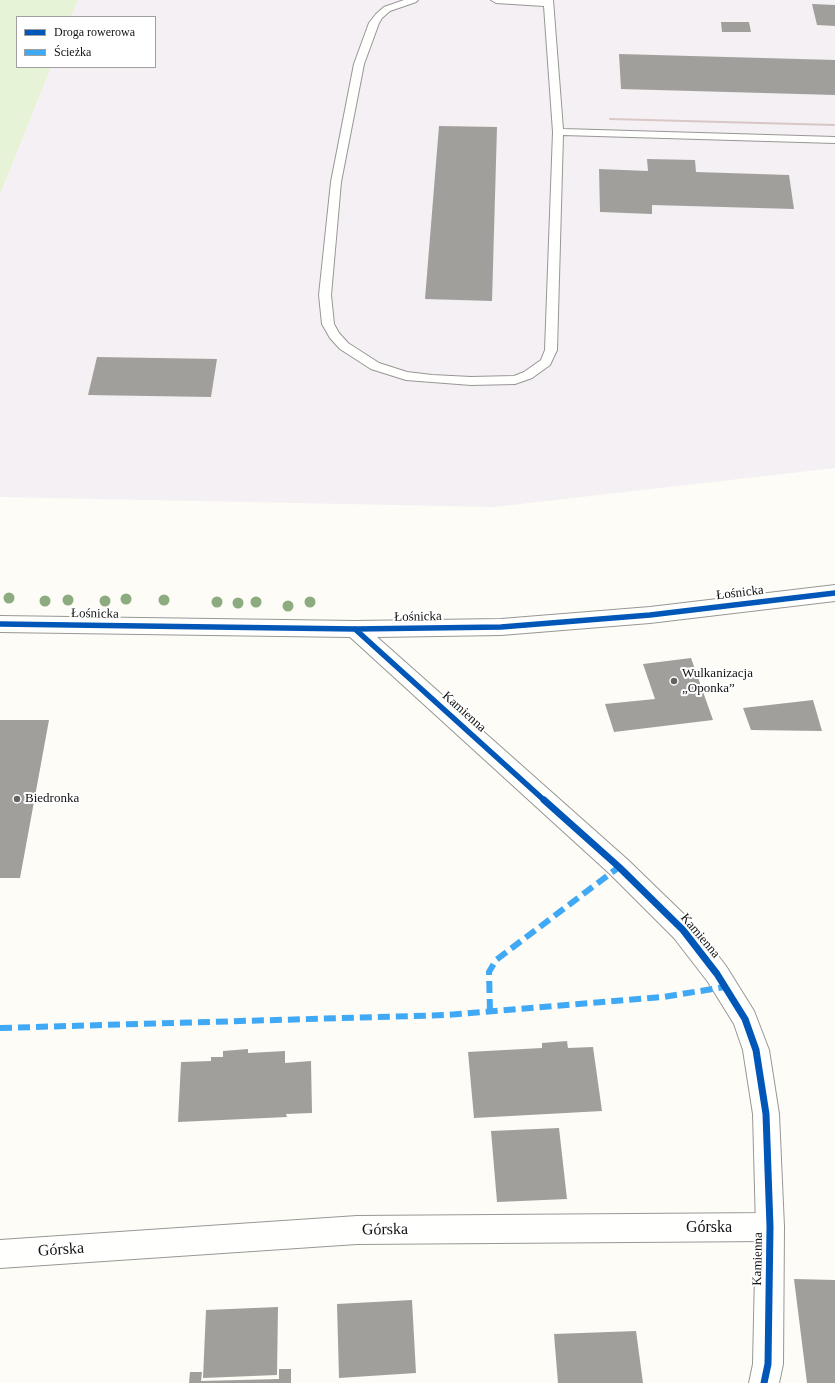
<!DOCTYPE html>
<meta charset="utf-8">
<style>
body{margin:0}
#map{position:relative;width:835px;height:1383px;overflow:hidden;background:#fdfcf7;font-family:Georgia,serif}
canvas{display:block}
.legend{position:absolute;left:16px;top:16px;width:140px;height:52px;box-sizing:border-box;background:#fff;border:1px solid #a0a0a0;margin:0;padding:5px 7px;list-style:none;font-size:12px;color:#111}
.legend li{display:flex;align-items:center;gap:8px;height:20px}
.legend b{width:20px;border:1px solid #a0a0a0}
</style>
<div id="map">
<canvas width="835" height="1383"></canvas>
<ul class="legend">
<li><b style="height:5px;background:#0057b8"></b>Droga rowerowa</li>
<li><b style="height:5px;background:#3fa9f5"></b>Ścieżka</li>
</ul>
</div>
<script>
const g = document.querySelector('canvas').getContext('2d');
g.lineJoin = 'round';
function fillPath(path, color) { g.fillStyle = color; g.fill(path, 'evenodd'); }
const poly = rows => new Path2D(rows.map(r => 'M' + r).join(''));
function stroke(path, color, width, dash) { g.strokeStyle = color; g.lineWidth = width; g.lineCap = dash ? 'butt' : 'round'; g.setLineDash(dash || []); g.stroke(path); }
function label(font, color, halo, rows, align = 'center') {
  g.font = font + ' Georgia,serif'; g.lineWidth = 4; g.setLineDash([]); g.textBaseline = 'middle'; g.strokeStyle = halo; g.fillStyle = color; for (const [text, x, y, turn = 0] of rows) {
    g.save(); g.translate(x, y); g.rotate((+turn || 0) * Math.PI / 180); g.textAlign = isNaN(turn) ? turn : align; if (halo) g.strokeText(text, 0, 0); g.fillText(text, 0, 0); g.restore();
  }
}
fillPath(poly([
 [78,0,835,0,835,468,494,507,0,497,0,195,51,67,155,67,155,17,71,17]
]), '#f5f0f3');
fillPath(poly([
 [0,0,78,0,71,17,17,17,17,67,51,67,0,195]
]), '#e7f3d7');
fillPath(poly([
 [812,4,835,5,835,26,817,25],
 [721,22,749,22,751,32,722,32],
 [619,54,835,60,835,95,621,89],
 [439,126,497,127,492,301,425,299],
 [647,159,695,160,696,172,789,175,794,209,652,205,652,214,600,212,599,169,648,171],
 [97,357,217,359,211,397,88,395],
 [691,658,713,720,614,732,605,704,655,699,643,664],
 [813,700,822,731,751,730,743,708],
 [0,720,49,720,20,878,0,878],
 [567,1041,568,1048,593,1047,602,1111,474,1118,468,1052,542,1048,542,1043],
 [248,1049,248,1053,285,1051,285,1063,311,1061,312,1113,286,1114,287,1117,178,1122,181,1062,211,1061,211,1057,223,1057,223,1051],
 [559,1128,567,1199,497,1202,491,1131],
 [794,1279,835,1280,835,1383,807,1383],
 [412,1300,416,1373,339,1378,337,1304],
 [278,1307,277,1375,203,1378,206,1310],
 [636,1331,643,1383,558,1383,554,1334],
 [279,1369,291,1369,291,1383,189,1383,190,1372,202,1372,201,1381,279,1379]
]), '#a19f9c');
const service = poly([
 [404,0,418,0,416,2,390,11,382,18,379,23,364,64,341,182,331,295,334,324,339,333,348,343,379,363,407,372,432,375,471,377,514,376,524,372,541,360,545,350,553,132,544,6,496,3,491,0,553,0,563,129,835,137,835,143,563,135,557,350,550,365,532,378,515,384,471,385,406,380,371,369,340,349,330,338,322,324,319,295,331,182,354,64,369,23,376,14,384,7,404,0]
]);
const minor = poly([
 [770,1213,780,1217,784,1227,780,1237,770,1241,357,1244,0,1268,0,1240,357,1216,770,1213]
]);
const tertiary = poly([
 [835,585,835,601,650,623,501,635,377,637,628,860,692,922,726,966,754,1011,769,1050,779,1114,784,1227,783,1364,779,1383,749,1383,753,1364,756,1227,753,1114,743,1050,734,1024,708,982,674,938,610,874,350,637,0,632,0,616,355,621,501,619,650,607,835,585]
]);
stroke(service, '#979795', 2);
stroke(minor, '#979795', 2);
stroke(tertiary, '#979795', 2);
fillPath(service, '#fffffe');
fillPath(minor, '#fffffe');
fillPath(tertiary, '#fffffe');
stroke(poly([
 [610,119,835,125]
]), '#d9c6c7', 2);
stroke(poly([
 [490,1011,489,972,496,960,619,867],
 [0,1028,448,1015,663,997,725,987]
]), '#3fa9f5', 6, [12, 6]);
stroke(poly([
 [0,624,355,629,501,627,650,615,835,593],
 [355,629,545,801]
]), '#0057b8', 5.5);
stroke(poly([
 [544,800,619,867,683,930,717,974,745,1019,756,1050,766,1114,770,1227,768,1364,764,1383]
]), '#0057b8', 7);
g.fillStyle = '#8cac80';
for (const [x, y] of [
 [9,598],
 [126,599],
 [68,600],
 [164,600],
 [45,601],
 [105,601],
 [217,602],
 [256,602],
 [310,602],
 [238,603],
 [288,606]
]) { g.beginPath(); g.arc(x, y, 5.5, 0, 2 * Math.PI); g.fill(); }
for (const [x, y, r, color] of [
 [674,681,4,"#646362"],
 [17,799,4,"#646362"]
]) { const dot = new Path2D(); dot.arc(x, y, r, 0, 2 * Math.PI); g.fillStyle = color; g.fill(dot); stroke(dot, '#fff', 1.5); }
label('13px', '#111', '#fff', [
 ["Łośnicka",740,593,-7],
 ["Łośnicka",95,614,1],
 ["Łośnicka",418,617,-1],
 ["Kamienna",464,712,42],
 ["Kamienna",700,936,50],
 ["Kamienna",758,1259,-89]
]);
label('13px', '#111', '#fff', [
 ["Wulkanizacja",682,674],
 ["„Oponka”",682,689],
 ["Biedronka",25,799]
], 'left');
label('16px', '#111', '#fff', [
 ["Górska",709,1228],
 ["Górska",385,1230,-1],
 ["Górska",61,1250,-4]
]);
</script>
